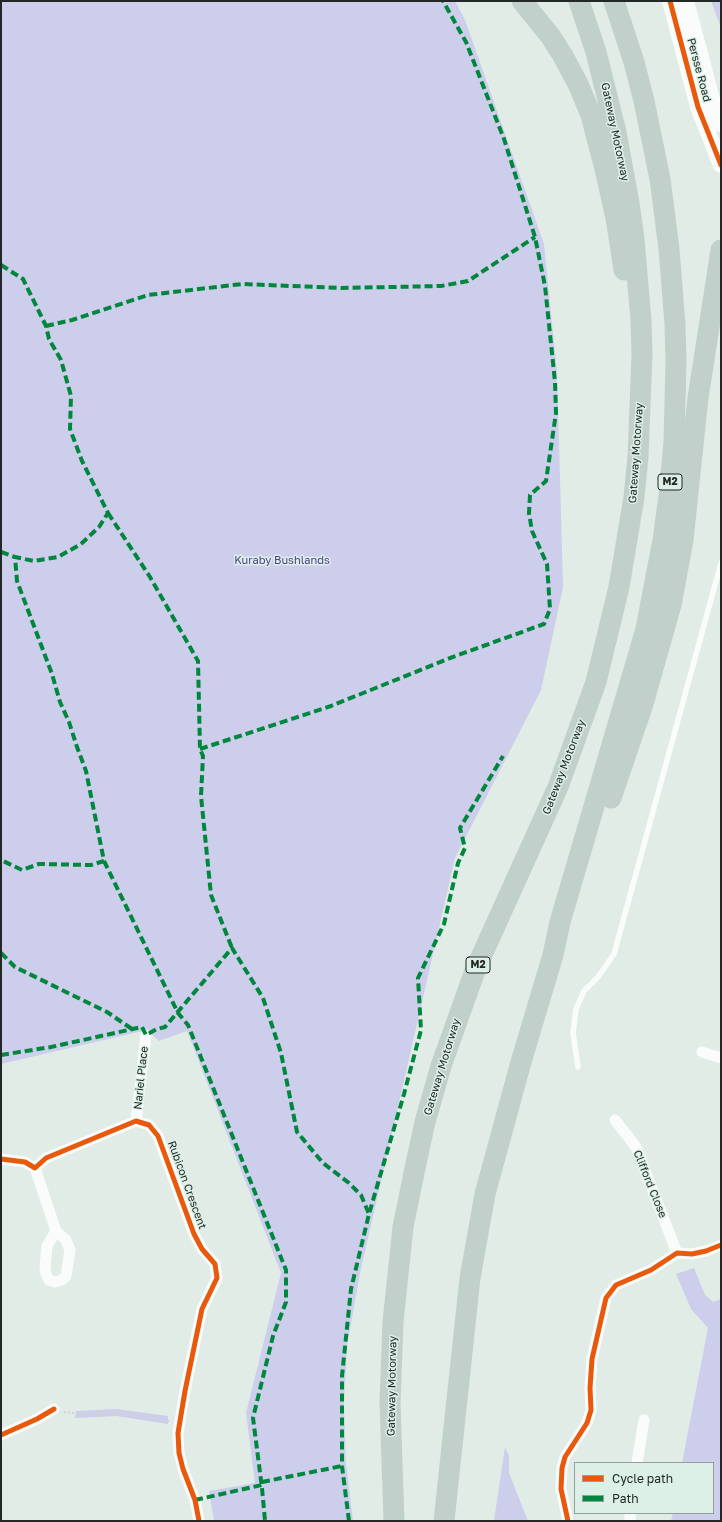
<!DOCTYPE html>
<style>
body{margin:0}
#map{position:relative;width:722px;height:1522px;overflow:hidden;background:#e1ece7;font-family:"Golos Text",sans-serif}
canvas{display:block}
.frame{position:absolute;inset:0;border:2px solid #212825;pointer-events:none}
.legend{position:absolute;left:574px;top:1462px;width:140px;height:52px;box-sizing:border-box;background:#ddf0e8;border:1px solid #92a09a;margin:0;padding:5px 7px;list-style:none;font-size:12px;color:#212825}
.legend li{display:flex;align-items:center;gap:8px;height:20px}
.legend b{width:20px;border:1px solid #92a09a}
</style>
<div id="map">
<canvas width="722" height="1522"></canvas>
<div class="frame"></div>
<ul class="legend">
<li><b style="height:5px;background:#e8590c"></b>Cycle path</li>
<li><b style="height:5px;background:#00873e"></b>Path</li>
</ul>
</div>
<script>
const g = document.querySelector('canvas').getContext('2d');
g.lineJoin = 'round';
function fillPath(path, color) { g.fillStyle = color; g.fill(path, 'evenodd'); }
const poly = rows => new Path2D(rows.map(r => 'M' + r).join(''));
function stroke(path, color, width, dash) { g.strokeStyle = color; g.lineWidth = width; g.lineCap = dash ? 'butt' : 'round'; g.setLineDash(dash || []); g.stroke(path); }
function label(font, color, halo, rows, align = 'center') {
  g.font = font + ' "Golos Text",sans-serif'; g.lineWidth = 3; g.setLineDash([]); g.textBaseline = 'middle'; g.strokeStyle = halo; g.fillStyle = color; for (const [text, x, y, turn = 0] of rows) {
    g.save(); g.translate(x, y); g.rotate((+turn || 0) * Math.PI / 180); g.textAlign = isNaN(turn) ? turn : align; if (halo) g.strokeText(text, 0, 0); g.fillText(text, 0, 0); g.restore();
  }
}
fillPath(poly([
 [1,1,455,1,465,20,544,244,557,372,563,587,541,690,455,858,360,1273,347,1346,344,1403,346,1464,353,1521,214,1521,209,1491,255,1483,246,1413,281,1273,187,1031,159,1041,147,1030,1,1064],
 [711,1,721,1,721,28],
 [694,1268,705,1295,713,1302,721,1299,721,1521,671,1521,673,1513,713,1513,713,1463,682,1463,708,1328,691,1309,676,1274],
 [116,1409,168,1416,168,1424,116,1416,75,1418,76,1411],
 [505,1447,509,1456,509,1473,528,1521,494,1521]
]), '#cdcdec');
stroke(poly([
 [64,1412,82,1414,116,1413,169,1421]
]), '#d1d3d3', 2, [2, 2]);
stroke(poly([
 [578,1067,573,1033,576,1009,584,991,598,977,614,954,721,563]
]), '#fafcfb', 5.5);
stroke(poly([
 [702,1052,721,1058],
 [615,1120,636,1147,677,1253],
 [136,1121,146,1035],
 [1,1159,25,1162,35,1168,46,1158,136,1121,149,1125,158,1136,194,1234,202,1249,215,1264,217,1278,202,1309,185,1391,178,1433,179,1453,183,1469,195,1500,199,1521],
 [35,1168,56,1231],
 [56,1231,66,1240,70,1250,66,1276,62,1280,55,1282,49,1280,46,1274,45,1268,47,1246,56,1231],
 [1,1435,37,1419,54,1409],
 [637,1463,644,1420],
 [568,1521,561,1489,562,1468,565,1457,587,1423,591,1410,590,1388,592,1359,606,1298,616,1285,651,1270,677,1253,692,1254,706,1251,721,1245],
 [630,1521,630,1513]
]), '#fafcfb', 11);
stroke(poly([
 [670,1,698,107,721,165],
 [686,1,712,99,721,124]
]), '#fafcfb', 16);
stroke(poly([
 [522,1,551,37,563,56,578,84,591,115,605,169,616,218,624,270],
 [611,798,643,704,671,605,683,540,698,398,721,250],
 [394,1521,390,1403,393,1322,403,1227,414,1173,425,1122,441,1066,476,968,558,787,596,682,619,587,634,497,638,457,642,354,641,320,634,239,629,203,616,132,596,52,579,1],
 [444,1521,470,1278,485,1194,521,1062,553,955,560,922,646,629,663,540,669,496,674,442,676,361,675,324,669,249,660,179,644,101,634,62,614,1]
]), '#c2d0cb', 21);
stroke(poly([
 [1,265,23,279,46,326,49,339,61,360,71,396,70,429,82,461,108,513,99,527,81,544,58,557,34,561,15,557,17,581,52,674,60,702,69,722,77,747,86,771,104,861,91,865,39,864,22,870,1,860],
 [46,326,72,320,148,295,242,284,341,288,441,286,468,281,535,237],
 [108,513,150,577,198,661,200,749,203,756,201,796,211,895,232,948],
 [1,552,15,557],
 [200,749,331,706,450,658,544,624,550,609,547,564,532,531,529,513,530,495,546,481,556,413,555,382,545,286,535,237,504,139,466,42,443,1],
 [104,861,178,1013,188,1025,286,1270,286,1302,273,1336,253,1418,262,1488,265,1521],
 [1,953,15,967,107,1012,132,1029],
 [1,1055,51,1047,142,1027,146,1035,157,1029,165,1027,232,948,263,998,281,1053,297,1132,323,1163,349,1183,361,1195,369,1214],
 [262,1482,342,1466],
 [195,1500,262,1485],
 [349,1521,342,1466,342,1376,351,1289,369,1214,404,1094,421,1030,418,978,444,924,458,863,465,848,460,828,503,756]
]), '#00873e', 4, [8, 4]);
stroke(poly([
 [670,1,698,107,721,165],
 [1,1159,25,1162,35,1168,46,1158,136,1121,149,1125,158,1136,194,1234,202,1249,215,1264,217,1278,202,1309,185,1391,178,1433,179,1453,183,1469,195,1500,199,1521],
 [1,1435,37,1419,54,1409],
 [568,1521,561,1489,562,1468,565,1457,587,1423,591,1410,590,1388,592,1359,606,1298,616,1285,651,1270,677,1253,692,1254,706,1251,721,1245]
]), '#e8590c', 5);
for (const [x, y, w] of [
 [670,482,24],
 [478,965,24]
]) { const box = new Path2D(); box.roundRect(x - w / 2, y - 8, w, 16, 3); g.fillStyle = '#ddf0e8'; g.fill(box); stroke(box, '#212825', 1); }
label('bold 10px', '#212825', null, [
 ["M2",670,482],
 ["M2",478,965]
]);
label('11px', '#212825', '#ddf0e8', [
 ["Persse Road",699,70,75],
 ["Gateway Motorway",615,132,78],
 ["Gateway Motorway",636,453,-86],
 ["Gateway Motorway",564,767,-69],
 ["Gateway Motorway",442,1067,-73],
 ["Nariel Place",141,1078,-84],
 ["Clifford Close",650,1184,68],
 ["Rubicon Crescent",187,1185,70],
 ["Gateway Motorway",392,1386,-89]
]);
label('11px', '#4f3c8c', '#ddf0e8', [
 ["Kuraby Bushlands",282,561]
]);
</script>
